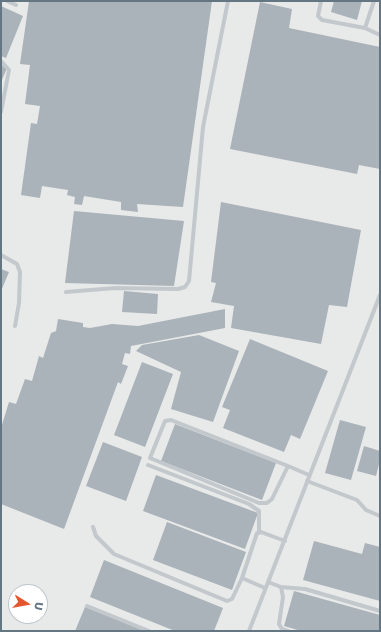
<!DOCTYPE html>
<style>
body{margin:0}
#map{position:relative;width:381px;height:632px;overflow:hidden;background:#fafaf8;font-family:"Golos Text",sans-serif}
canvas{display:block}
.frame{position:absolute;inset:0;border:2px solid #657683;pointer-events:none}
.north{position:absolute;left:8px;top:584px;width:40px;height:40px;box-sizing:border-box;background:#fff;border:1px solid #c1c8cd;border-radius:50%;rotate:101deg;font-size:11px;font-weight:700;line-height:16px;text-align:center;color:#657683}
.north::after{content:'';display:block;margin:auto;width:14px;height:18px;background:#e4572e;clip-path:polygon(50% 0,100% 100%,50% 72%,0 100%)}
</style>
<div id="map">
<canvas width="381" height="632"></canvas>
<div class="frame"></div>
<div class="north">U</div>
</div>
<script>
const g = document.querySelector('canvas').getContext('2d');
g.lineJoin = 'round';
function fillPath(path, color) { g.fillStyle = color; g.fill(path, 'evenodd'); }
const poly = rows => new Path2D(rows.map(r => 'M' + r).join(''));
function stroke(path, color, width, dash) { g.strokeStyle = color; g.lineWidth = width; g.lineCap = dash ? 'butt' : 'round'; g.setLineDash(dash || []); g.stroke(path); }
fillPath(poly([
 [1,1,380,1,380,631,1,631],
 [16,592,40,592,40,616,16,616]
]), '#e8e9e9');
fillPath(poly([
 [29,1,212,1,183,207,137,204,138,212,121,210,121,202,84,196,82,205,74,204,75,197,67,195,68,190,42,186,40,198,21,195,31,123,37,124,40,106,25,104,30,65,20,64],
 [334,1,362,1,357,20,331,12],
 [260,2,292,9,289,28,380,47,380,169,359,165,357,174,230,149],
 [1,6,23,16,6,58,1,56],
 [1,65,7,68,1,82],
 [221,202,361,230,347,307,329,305,321,344,231,328,234,306,211,302,216,283,211,282],
 [74,211,184,221,174,286,65,283],
 [1,269,9,272,1,291],
 [124,291,158,294,157,314,122,312],
 [225,309,225,328,131,346,130,354,125,353,122,364,128,366,121,384,118,382,64,529,1,504,1,428,9,402,16,404,25,379,32,381,39,356,43,358,51,333,56,331,58,319,83,323,83,327,90,328,112,324,138,326],
 [199,335,239,351,213,422,171,409,181,372,136,351,142,345],
 [250,339,328,371,300,439,291,435,284,452,223,428,230,410,222,407],
 [142,362,173,374,145,447,114,435],
 [340,420,366,427,351,480,325,473],
 [175,424,276,463,262,500,161,461],
 [103,442,142,457,126,501,86,486],
 [364,446,380,451,380,460,376,476,357,471],
 [156,475,258,513,245,549,143,511],
 [167,522,246,552,232,590,153,560],
 [314,541,362,554,365,543,380,547,380,601,303,580],
 [104,560,223,608,214,631,175,631,90,597],
 [294,591,380,615,380,631,301,631,284,626],
 [85,607,145,631,75,631]
]), '#aab3b9');
stroke(poly([
 [7,1,16,5],
 [321,1,318,16,322,20,365,28,380,35],
 [365,28,374,1],
 [1,61,9,70,1,112],
 [1,255,17,264,20,272,19,303,15,326],
 [66,292,115,288,178,289,185,287,189,281,203,127,228,1],
 [148,465,249,504,259,511,259,533],
 [288,466,272,499,267,503,259,503,150,458,165,421,171,420,288,466,309,475],
 [307,481,357,500,366,510,380,516],
 [93,527,96,536,114,554,227,601,232,599,242,578,257,533,261,532,285,541],
 [242,578,265,588],
 [268,582,281,587,305,589,380,611],
 [281,587,283,597,279,624,282,629,288,631],
 [87,606,149,631],
 [249,631,380,295]
]), '#c3c8cc', 4);
</script>
